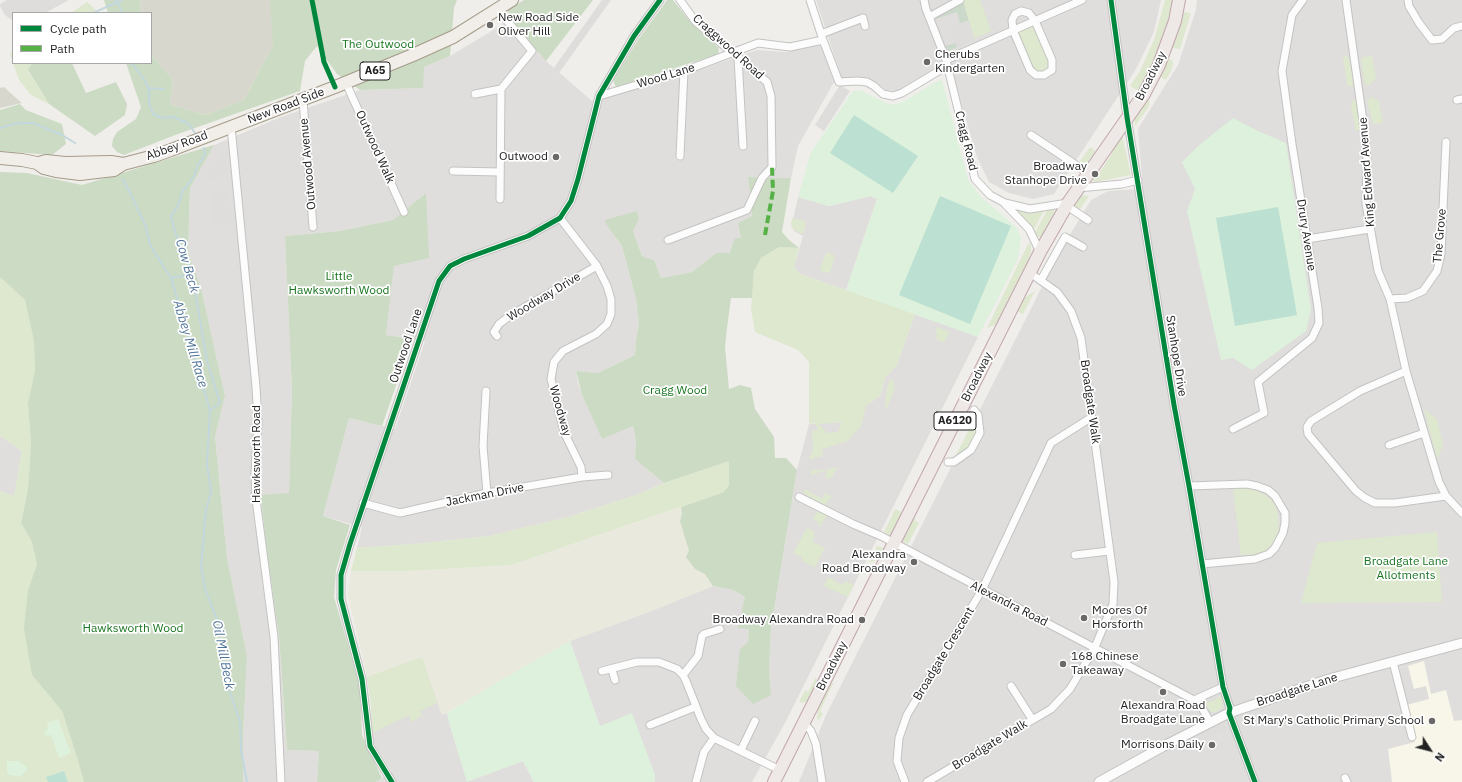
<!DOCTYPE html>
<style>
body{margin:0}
#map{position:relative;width:1462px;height:782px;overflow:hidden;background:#f0eeeb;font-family:"IBM Plex Sans",sans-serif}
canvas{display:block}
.legend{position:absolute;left:12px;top:12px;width:140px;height:52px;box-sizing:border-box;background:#fff;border:1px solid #a7a7a7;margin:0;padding:5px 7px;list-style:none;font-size:12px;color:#222}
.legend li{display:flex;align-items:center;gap:8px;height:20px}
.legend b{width:20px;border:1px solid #a7a7a7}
.north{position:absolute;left:1410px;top:730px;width:40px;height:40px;-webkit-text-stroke:3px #fff;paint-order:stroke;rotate:126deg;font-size:11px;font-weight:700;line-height:16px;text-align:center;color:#222}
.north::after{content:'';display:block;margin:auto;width:14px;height:18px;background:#222;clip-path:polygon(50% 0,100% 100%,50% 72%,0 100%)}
</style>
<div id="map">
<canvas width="1462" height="782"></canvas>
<ul class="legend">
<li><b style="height:5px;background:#00873e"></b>Cycle path</li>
<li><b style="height:5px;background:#55b145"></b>Path</li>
</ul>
<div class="north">N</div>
</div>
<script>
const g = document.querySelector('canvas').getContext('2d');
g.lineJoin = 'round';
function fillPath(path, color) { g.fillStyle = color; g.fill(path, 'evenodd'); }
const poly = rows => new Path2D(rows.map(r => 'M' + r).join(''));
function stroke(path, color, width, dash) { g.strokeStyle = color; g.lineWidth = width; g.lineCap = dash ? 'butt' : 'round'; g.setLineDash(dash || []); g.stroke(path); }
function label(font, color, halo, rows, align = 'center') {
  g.font = font + ' "IBM Plex Sans",sans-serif'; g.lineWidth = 3.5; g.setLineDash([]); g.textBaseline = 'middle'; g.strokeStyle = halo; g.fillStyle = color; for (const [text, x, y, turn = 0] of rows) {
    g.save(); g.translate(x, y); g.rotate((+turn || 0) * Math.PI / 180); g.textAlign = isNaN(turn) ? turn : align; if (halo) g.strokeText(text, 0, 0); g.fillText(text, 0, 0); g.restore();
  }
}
fillPath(poly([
 [816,0,1161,0,1154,32,1136,69,1054,194,1033,199,1009,193,989,182,977,157,951,68,938,67,897,91,886,90,872,79,842,79],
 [1197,0,1462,0,1462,782,799,782,826,715,1060,251,1091,200,1108,191,1143,189,1138,129,1178,65,1196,10],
 [510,20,546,61,592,101,676,78,757,50,786,52,821,45,834,82,798,146,791,178,748,177,752,216,742,237,734,239,730,253,716,253,692,272,661,278,654,260,642,256,633,231,639,219,616,238,622,246,636,299,639,324,636,340,635,355,598,373,576,371,578,383,582,395,602,438,633,426,636,441,635,459,664,483,636,495,568,517,489,536,424,543,357,548,362,527,323,516,349,418,395,429,425,341,386,335,394,266,426,193,393,220,340,231,285,236,292,390,289,493,261,496,266,546,279,636,287,750,319,751,317,782,243,782,243,736,247,656,227,558,215,437,225,396,201,288,188,251,190,188,214,145,281,117,360,90,422,88,424,67,450,56],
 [871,196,877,199,846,290,800,274,794,267,803,236,794,231,792,224,798,197,829,206],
 [915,314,978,337,786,721,752,782,655,782,655,775,600,727,570,641,651,611,713,586,733,590,745,597,749,629,748,642,771,695,769,668,771,628,797,470,809,424,843,422,880,396,885,378,897,365],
 [0,436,22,451,14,496,0,491],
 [422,657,442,715,447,713,451,729,467,781,523,761,534,782,376,782,392,772,373,742,371,704,367,677]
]), '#dfdedc');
fillPath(poly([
 [1424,661,1431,694,1446,690,1454,721,1462,720,1462,782,1392,782,1388,749,1415,742,1398,669]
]), '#f7f6e9');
fillPath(poly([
 [140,0,293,0,273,45,244,100,205,115,170,104,173,80,151,54,151,13,141,13],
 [4,87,15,97,22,103,0,108,0,88]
]), '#d8d7ce');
fillPath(poly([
 [681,507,682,513,680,521,695,569,705,574,713,586,651,611,570,641,442,715,422,658,367,677,348,595,351,571,408,571,511,565]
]), '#e9e9dd');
fillPath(poly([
 [965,0,980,0,991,31,974,39,963,1],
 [1165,0,1175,0,1174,7,1153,68,1140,87,1137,90,1130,86,1140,71,1154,40],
 [87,2,95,9,96,13,71,13],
 [1184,12,1191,13,1180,49,1172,48,1179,30],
 [1034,26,1050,60,1049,67,1043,72,1037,72,1032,68,1016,32],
 [13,50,13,63,32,63,28,71,49,104,31,95,19,80,10,54],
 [1346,55,1349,59,1354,85,1350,87,1347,84,1343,56],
 [1372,56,1376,78,1370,85,1365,85,1361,60,1363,57],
 [1169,59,1172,60,1173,63,1172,69,1166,80,1160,77,1167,60],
 [1372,97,1379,102,1383,123,1374,124,1373,123,1367,101],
 [1147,99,1150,101,1148,108,1135,126,1134,117],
 [1353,100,1356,100,1360,123,1359,129,1356,132,1351,105],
 [1122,135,1131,175,1095,182,1092,180,1093,176,1096,178,1113,152,1111,149],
 [1090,147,1096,151,1086,164,1084,164,1080,161],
 [1081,195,1089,196,1078,212,1073,207,1073,205],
 [1020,209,1045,209,1034,229,1020,215,1018,211],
 [1048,209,1054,209,1055,215,1041,237,1038,237,1036,235,1035,232],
 [792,218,805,221,806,223,803,234,798,232,792,228,791,224],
 [1029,242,1031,246,1031,250,1028,264,999,321,997,324,987,328],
 [779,247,799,248,794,267,800,274,915,314,897,365,885,378,880,396,866,406,861,427,854,433,848,441,823,449,822,452,823,457,810,461,809,457,813,452,812,430,816,431,818,429,815,423,809,424,809,362,798,350,755,332,751,309,754,271,761,258],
 [842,422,838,432,827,433,819,424],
 [827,252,834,255,835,257,830,272,828,273,821,271,820,269,826,253],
 [0,277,25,300,34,340,35,370,28,403,31,445,28,489,21,523,32,542,37,564,28,590,32,675,62,711,75,751,84,782,0,782,0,491,14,496,22,451,0,436],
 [1035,291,1023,314,1018,312,1018,308,1024,298],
 [936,327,950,332,944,342,937,340],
 [890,380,893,380,895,387,887,408,885,407,887,387],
 [1424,409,1437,419,1443,445,1437,459],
 [976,416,978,433,970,442,970,445,971,447,954,459],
 [729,461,729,485,724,492,511,565,408,571,351,571,357,548,424,543,489,536,568,517,636,495,664,483],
 [837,467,837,469,830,479,825,477,827,470,811,475,811,470,824,470],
 [1233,487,1257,490,1271,499,1276,507,1278,515,1279,531,1271,545,1266,550,1259,554,1241,556],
 [805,489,822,499,825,493,832,496,825,505,803,493],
 [819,509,827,515,820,527,818,526,820,523,813,519],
 [895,509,902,512,902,516,892,534,890,535,884,532],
 [916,517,915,521,919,523,908,544,903,542,902,539,912,520],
 [807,528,815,532,813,542,825,548,815,567,802,561,803,558,793,553],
 [1437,532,1442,602,1301,603,1317,543],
 [877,546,883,548,881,554,877,560,869,563],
 [828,578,833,579,833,580,843,585,845,581,854,585,848,597,824,586],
 [422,657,437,703,420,711,422,716,411,722,409,715,372,733,371,704,367,677],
 [816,677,817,683,808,701,802,703,799,702,805,690,808,692],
 [834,682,820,711,823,714,819,720,817,719,818,708,829,685],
 [1220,696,1222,698,1223,707,1216,712,1212,712,1207,707,1206,703,1213,701]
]), '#dde8ce');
fillPath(poly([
 [104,0,140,0,141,13,108,13],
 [270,0,457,0,454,8,450,56,424,67,423,88,360,90,337,74,317,46,305,61,300,91,175,135,124,155,117,152,112,146,113,139,117,132,136,119,141,107,126,63,151,63,151,54,173,80,170,104,205,115,244,100,273,45],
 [524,0,593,0,546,61,510,20,508,10],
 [667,0,673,0,692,24,719,48,718,54,616,87,613,80,638,40],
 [32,63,72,63,86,93,116,82,127,104,125,115,95,136,49,104,28,70],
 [20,104,26,110,62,124,66,144,52,155,0,151,0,110],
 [214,145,190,188,188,251,201,288,225,396,215,437,227,558,247,656,243,736,243,782,84,782,75,751,62,711,32,675,24,628,28,590,37,564,32,542,21,523,28,489,31,445,28,403,35,370,34,341,25,300,0,277,0,172,27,173,82,185],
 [748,177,791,178,782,232,789,240,799,248,779,247,761,258,754,271,752,298,731,298,727,328,725,347,729,389,740,385,751,388,755,409,774,437,775,458,786,458,797,470,771,628,769,668,771,695,753,704,736,686,740,649,748,642,749,629,738,628,745,597,733,590,713,586,705,574,695,569,686,557,689,551,680,521,682,513,681,507,724,492,729,485,729,461,664,483,635,459,636,441,633,426,602,439,582,395,576,371,598,373,635,355,636,340,639,324,636,299,622,246,606,224,605,220,637,211,639,219,633,231,642,256,654,260,661,278,692,272,716,253,730,253,734,239,741,237,738,223,752,216],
 [426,193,429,258,394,266,386,335,412,339,382,426,349,418,323,516,350,525,336,570,334,597,360,685,362,735,382,778,376,782,317,782,319,751,287,750,279,636,266,546,261,495,289,493,292,390,285,236,340,231,393,220]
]), '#ccdbc3');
fillPath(poly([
 [963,1,974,39,947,52,945,46,956,43,951,26,960,23,957,12,936,19,935,15]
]), '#cbd9cb');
fillPath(poly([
 [942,80,968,180,980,196,1017,228,1021,238,1018,259,978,337,846,290,877,199,871,196,829,206,798,197,811,152,853,91,860,90,890,105,903,102,934,83],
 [1233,118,1258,131,1286,143,1311,310,1306,331,1252,370,1233,358,1221,360,1187,211,1195,189,1182,162,1197,147],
 [570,641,600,726,632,713,655,775,655,782,534,782,523,761,467,782,451,729,447,713,501,680],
 [58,719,71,753,59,758,51,735,46,736,44,731,48,729,47,723],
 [7,761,19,761,27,767,27,770,20,777,7,774]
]), '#ddf1dc');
fillPath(poly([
 [854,115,918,156,893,193,830,153],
 [940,196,1011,226,970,324,899,295],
 [1278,207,1297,315,1235,326,1216,218],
 [64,771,68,782,48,782,46,777]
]), '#bce0d1');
fillPath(poly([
 [7,0,69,0,45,13,13,13,13,21,5,15,0,6,0,4],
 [602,0,611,0,559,73,553,69],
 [969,20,974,39,957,47,951,26],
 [840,85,850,91,824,131,815,125],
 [224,151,226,174,216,175,216,178,205,179],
 [229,191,232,225,214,226,211,194],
 [822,456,826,465,818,467,809,465,808,460],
 [1102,622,1094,637,1087,639,1074,632,1087,632,1096,628],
 [1066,639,1083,647,1085,655,1077,670,1079,659,1078,654,1072,643],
 [1408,666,1414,689,1426,686,1429,699,1406,705,1398,669],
 [1224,724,1227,729,1190,747,1187,742]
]), '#dedddc');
stroke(poly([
 [115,0,120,7,122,13],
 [93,13,122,0],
 [132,63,145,81,149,89,149,102,153,114,162,118,173,117,188,123,195,133],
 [148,88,164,89],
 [0,128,18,123,33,123,62,135,75,143],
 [204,148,205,152,203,158,198,165,194,176,182,192,179,204,171,216,176,235,186,256,192,274,207,361,220,403,210,410],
 [123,179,145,224,150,245,171,278,210,410,207,464,211,492,206,509,201,567,205,589,220,627,220,646,226,669,227,685,240,721,241,750,247,782],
 [171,278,192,274]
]), '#c3d8de', 2);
const minor = poly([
 [810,0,823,40,839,82,857,81,867,82,874,86,883,94,893,96,902,93,947,66],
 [924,0,926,9,946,60,975,179,990,195,1005,203,1030,209,1068,203],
 [1111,0,1127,117,1174,405,1189,486,1223,687,1230,708,1229,713,1255,782],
 [1346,0,1365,135,1367,159,1366,204,1378,271,1390,299,1406,371,1439,482,1446,496,1462,513],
 [1408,0,1409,6,1419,23,1432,40,1442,39,1454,28,1462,26],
 [498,10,532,51,501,89,500,199],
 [1021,11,1029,13,1035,21,1052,60,1052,70,1044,75,1036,75,1030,70,1013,30,1012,20,1015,14,1021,11],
 [929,17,960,0],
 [821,34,863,18,865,26],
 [738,58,743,146],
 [946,60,1082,0],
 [346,83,404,212],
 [475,94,501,89],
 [599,96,684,71,758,43,790,47,823,40],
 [303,100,313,227],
 [1457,100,1462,99],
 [231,126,256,387,258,422,255,473,256,499,274,637,281,782],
 [1031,135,1088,173],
 [680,156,684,71],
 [453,171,500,172],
 [1078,188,1122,184,1138,180],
 [1005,204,1029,229,1040,252],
 [1067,206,1088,220],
 [560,218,597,266,607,286,611,299,611,314,607,324,596,334,563,351,554,362,551,379,564,432,581,467,582,477],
 [1307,239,1370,229],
 [668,240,747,210,762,178,772,167,771,96,767,82,695,21,680,0],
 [1041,280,1065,237,1083,247],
 [1390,299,1407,298,1423,291,1437,271,1441,254,1446,142],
 [497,336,494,332,499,324,511,315,597,266],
 [1406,371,1360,391,1311,421,1307,427,1308,434,1356,491,1365,498,1375,503,1395,503,1446,496],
 [486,391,483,446,487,493],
 [1233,429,1264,413,1258,382,1312,338,1319,323,1318,308,1292,144,1282,71,1292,15,1303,0],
 [1389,445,1424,433],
 [948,462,954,462,971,450,980,433,978,415,974,410],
 [1189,486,1247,484,1257,486,1268,490,1275,496,1285,513,1285,523,1283,533,1275,548,1269,554,1255,559,1202,564],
 [799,497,853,524,881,536,1194,700,1202,708,1210,722],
 [363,503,400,513,487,493,582,477,608,475],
 [1075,555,1109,551],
 [1393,662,1412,737],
 [612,670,615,680],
 [602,671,637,662,659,662,677,669,683,675,686,681,701,719,706,729,714,738,780,770],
 [683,675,698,656,702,636,704,634,720,629],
 [1011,686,1032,719],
 [1194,700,1223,687],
 [804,723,811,731,816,744,822,782],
 [650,725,695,707],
 [741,750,755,721],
 [1345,778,1347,782],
 [392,782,370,746,362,679,341,599,341,575,350,544,439,281,450,266,464,259,528,236,560,218,571,201,578,179,599,96,634,36,660,0],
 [696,782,704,752,714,738],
 [905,782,897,761,899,738,907,715,982,590,1051,443,1092,417],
 [927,782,1051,709,1070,689,1095,647,1113,604,1114,582,1081,338,1071,311,1057,292,1030,273]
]);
const tertiary = poly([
 [1099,782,1164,746,1229,713,1329,679,1462,643]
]);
const primary = poly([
 [0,158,22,160,37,163,44,168,56,171,80,174,114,170,123,164,154,156,171,150,335,87,413,55,453,37,512,0],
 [39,163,46,161,65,163,111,162,123,164]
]);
const trunk = poly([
 [774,782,1040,252,1068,203,1144,94,1159,65,1175,21,1179,0]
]);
stroke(minor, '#c3c3c1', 9);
stroke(tertiary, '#c3c3c1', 11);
stroke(primary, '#a49b8a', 14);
stroke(trunk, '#c1a6ad', 14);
stroke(minor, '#fdfcfc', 7);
stroke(tertiary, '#fdfcfc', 9);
stroke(primary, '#f1ede8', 12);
stroke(trunk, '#eee8e6', 12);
stroke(poly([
 [765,235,773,191,772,167]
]), '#55b145', 4, [8, 4]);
stroke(poly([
 [312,0,324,62,335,87],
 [1111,0,1127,117,1174,405,1189,486,1223,687,1230,708,1229,713,1255,782],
 [392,782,370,746,362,679,341,599,341,575,350,544,439,281,450,266,464,259,528,236,560,218,571,201,578,179,599,96,634,36,660,0]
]), '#00873e', 5);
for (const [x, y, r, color] of [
 [490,25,4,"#6a6968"],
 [927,62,4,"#6a6968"],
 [556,157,4,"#6a6968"],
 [1095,174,4,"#6a6968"],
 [914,562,4,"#6a6968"],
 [1084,618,4,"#6a6968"],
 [862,620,4,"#6a6968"],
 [1063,664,4,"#6a6968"],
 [1163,692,4,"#6a6968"],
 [1432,721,4,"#6a6968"],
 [1212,745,4,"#6a6968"]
]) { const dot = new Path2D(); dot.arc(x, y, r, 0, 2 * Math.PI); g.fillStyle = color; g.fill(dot); stroke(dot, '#fff', 1.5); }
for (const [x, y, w] of [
 [375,71,30],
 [955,421,42]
]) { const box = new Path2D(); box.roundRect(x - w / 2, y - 9, w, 18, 3); g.fillStyle = '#fff'; g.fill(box); stroke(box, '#222', 1); }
label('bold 11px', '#222', null, [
 ["A65",375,71],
 ["A6120",955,421]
]);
label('12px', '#222', '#fff', [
 ["New Road Side",498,18,"left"],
 ["Oliver Hill",498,32,"left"],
 ["Cherubs",935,55,"left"],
 ["Kindergarten",935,69,"left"],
 ["Outwood",548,157],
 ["Broadway",1087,167],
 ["Stanhope Drive",1087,181],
 ["Alexandra",906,555],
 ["Road Broadway",906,569],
 ["Moores Of",1092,611,"left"],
 ["Horsforth",1092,625,"left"],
 ["Broadway Alexandra Road",854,620],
 ["168 Chinese",1071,657,"left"],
 ["Takeaway",1071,671,"left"],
 ["Alexandra Road",1163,706,"center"],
 ["Broadgate Lane",1163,720,"center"],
 ["St Mary's Catholic Primary School",1424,721],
 ["Morrisons Daily",1204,745]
], 'right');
label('12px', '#1a7521', '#fff', [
 ["The Outwood",378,45],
 ["Little",339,277],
 ["Hawksworth Wood",339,291],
 ["Cragg Wood",675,391],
 ["Broadgate Lane",1406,562],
 ["Allotments",1406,576],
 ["Hawksworth Wood",133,629]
]);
label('12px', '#222', '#fff', [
 ["Craggwood Road",728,47,42],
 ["Wood Lane",666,76,-17],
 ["Broadway",1151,76,-63],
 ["New Road Side",286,106,-21],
 ["Cragg Road",966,141,76],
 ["Abbey Road",177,146,-20],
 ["Outwood Walk",375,147,66],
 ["Outwood Avenue",308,164,-95],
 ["King Edward Avenue",1367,172,-94],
 ["Drury Avenue",1306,235,81],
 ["The Grove",1440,236,-85],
 ["Woodway Drive",544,297,-31],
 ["Outwood Lane",406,346,-71],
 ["Stanhope Drive",1176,356,81],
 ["Broadway",977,377,-63],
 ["Broadgate Walk",1090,402,82],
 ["Woodway",560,411,74],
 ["Hawksworth Road",257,454,-90],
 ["Jackman Drive",485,495,-11],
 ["Alexandra Road",1009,604,27],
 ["Broadgate Crescent",944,654,-59],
 ["Broadway",832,666,-63],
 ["Broadgate Lane",1297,690,-18],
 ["Broadgate Walk",990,745,-31]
]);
label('italic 13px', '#517598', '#fff', [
 ["Cow Beck",187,266,74],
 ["Abbey Mill Race",190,344,73],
 ["Oil Mill Beck",223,655,79]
]);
</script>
